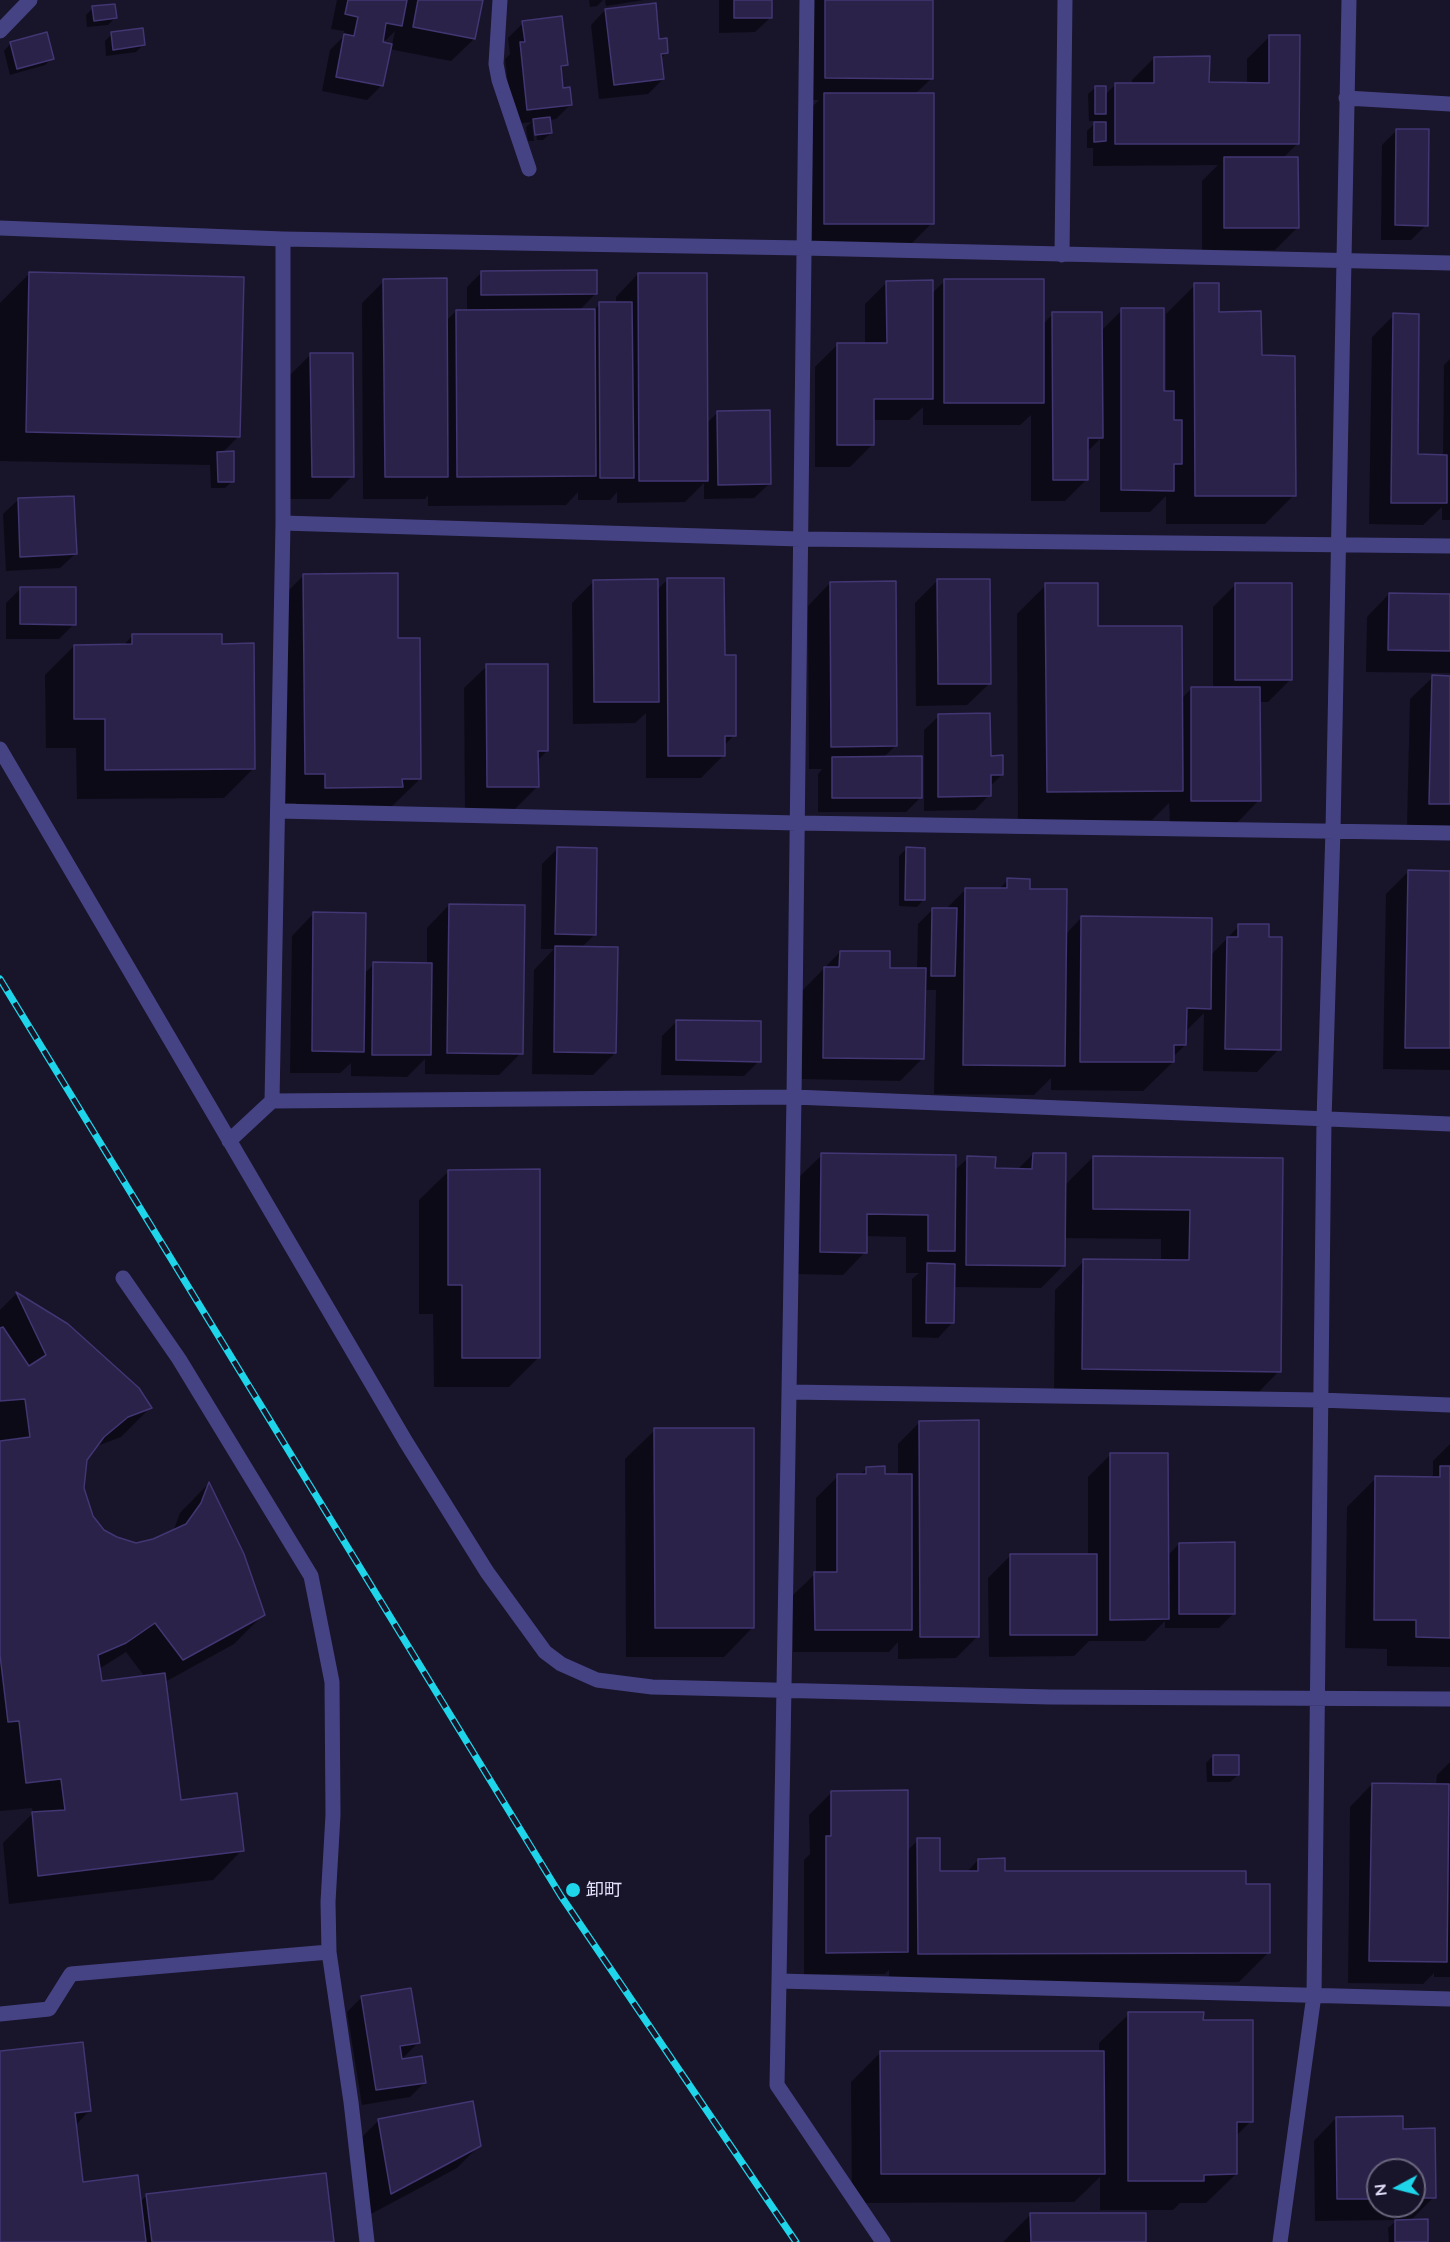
<!DOCTYPE html>
<meta charset="utf-8">
<style>
body{margin:0}
#map{position:relative;width:1450px;height:2242px;overflow:hidden;background:#18142a;font-family:Lato,sans-serif}
canvas{display:block}
.north{position:absolute;left:1366px;top:2158px;width:60px;height:60px;box-sizing:border-box;background:#18142a;border:2px solid #69667e;border-radius:50%;rotate:263deg;font-size:16px;font-weight:700;line-height:24px;text-align:center;color:#e3e0fc}
.north::after{content:'';display:block;margin:auto;width:21px;height:27px;background:#1ed5ea;clip-path:polygon(50% 0,100% 100%,50% 72%,0 100%)}
</style>
<div id="map">
<canvas width="1450" height="2242"></canvas>
<div class="north">N</div>
</div>
<script>
const g = document.querySelector('canvas').getContext('2d');
g.lineJoin = 'round';
function fillPath(path, color) { g.fillStyle = color; g.fill(path, 'evenodd'); }
const poly = rows => new Path2D(rows.map(r => 'M' + r).join(''));
function stroke(path, color, width, dash) { g.strokeStyle = color; g.lineWidth = width; g.lineCap = dash ? 'butt' : 'round'; g.setLineDash(dash || []); g.stroke(path); }
function label(font, color, halo, rows, align = 'center') {
  g.font = font + ' Lato,"Noto Sans JP",sans-serif'; g.lineWidth = 6; g.setLineDash([]); g.textBaseline = 'middle'; g.strokeStyle = halo; g.fillStyle = color; for (const [text, x, y, turn = 0] of rows) {
    g.save(); g.translate(x, y); g.rotate((+turn || 0) * Math.PI / 180); g.textAlign = isNaN(turn) ? turn : align; if (halo) g.strokeText(text, 0, 0); g.fillText(text, 0, 0); g.restore();
  }
}
fillPath(poly([
 [337,0,406,0,405,2,407,0,481,0,474,39,451,61,389,49,382,85,367,100,322,91,330,50,343,37,344,31,331,29],
 [395,31,392,45,381,43,382,39,386,40],
 [589,0,603,0,597,6,590,7],
 [605,0,644,0,606,6],
 [719,0,770,0,770,18,755,32,719,33],
 [803,0,932,0,932,78,915,94,932,223,910,245,802,245,802,117,819,100,803,100],
 [93,8,115,18,108,25,87,27,86,15],
 [605,10,658,40,667,52,660,59,663,79,648,94,599,99,591,25],
 [523,23,566,64,560,70,562,90,571,104,556,119,549,120,551,133,543,140,537,140,535,124,532,124,534,141,528,141,526,127,532,122,513,124,505,59,510,54,508,38],
 [112,34,143,45,136,52,106,56,105,41],
 [1270,36,1298,143,1282,159,1297,228,1275,250,1202,250,1202,181,1218,165,1093,166,1093,148,1087,148,1087,131,1093,125,1093,121,1089,121,1088,94,1096,87,1105,95,1116,84,1132,84,1132,80,1154,58,1208,84,1247,84,1247,59],
 [11,43,52,58,45,65,10,75,4,51],
 [1397,130,1426,225,1411,240,1381,240,1382,145],
 [482,272,596,293,579,311,593,311,600,304,616,304,616,297,638,274,706,424,718,412,769,484,754,498,704,499,704,483,685,502,617,503,617,492,610,500,578,500,578,492,566,505,428,506,428,495,425,499,363,499,362,303,384,281,446,321,456,311,467,311,467,287],
 [29,274,239,436,222,453,233,481,225,488,211,488,210,465,0,461,0,303],
 [945,281,1043,324,1053,314,1101,331,1122,310,1163,393,1166,393,1166,314,1195,285,1217,313,1260,357,1294,495,1265,524,1166,524,1166,496,1150,512,1100,512,1100,439,1087,452,1087,479,1065,501,1031,501,1031,415,1020,425,923,425,923,407,909,420,872,420,872,445,850,467,815,467,815,367,838,344,865,344,865,304,887,282,931,294],
 [1394,315,1416,456,1443,456,1444,365,1450,359,1450,520,1442,520,1442,507,1423,525,1369,524,1372,337],
 [311,354,352,476,330,499,290,499,289,376],
 [18,500,75,554,60,568,6,571,3,514],
 [304,575,397,639,420,779,390,808,296,816,296,803,276,803,274,605],
 [667,580,723,657,734,735,724,746,724,755,701,778,646,778,646,713,635,723,573,724,572,603,594,581,657,590],
 [937,581,990,683,967,705,916,706,915,603],
 [830,583,895,746,883,758,921,797,906,812,818,812,818,774,822,769,809,769,808,606],
 [1046,585,1181,699,1191,689,1213,688,1213,607,1235,585,1291,679,1268,702,1258,702,1259,800,1237,823,1170,823,1169,803,1152,820,1018,821,1017,614],
 [21,588,74,624,59,639,6,639,6,603],
 [1389,594,1450,595,1450,673,1366,672,1367,617],
 [133,635,220,645,253,769,224,798,77,799,76,748,46,748,45,675,74,646,123,646],
 [487,666,547,751,537,761,537,787,515,809,465,809,464,688],
 [1433,677,1450,677,1450,826,1407,825,1410,699],
 [939,716,989,757,1002,775,989,787,989,795,975,810,924,811,924,730],
 [557,849,595,934,581,948,615,1053,593,1075,532,1074,534,970,554,949,541,949,542,864],
 [906,849,924,899,917,907,899,906,899,856],
 [1408,872,1450,872,1450,1070,1383,1069,1386,894],
 [1008,880,1029,890,1065,935,1082,917,1210,956,1239,926,1279,1049,1257,1072,1203,1071,1204,1013,1185,1032,1185,1045,1173,1057,1173,1062,1143,1091,1051,1090,1051,1078,1034,1095,934,1094,936,990,924,990,923,1058,900,1081,801,1079,802,991,840,952,888,970,917,970,918,924,933,909,946,909,966,889,998,890],
 [449,905,521,1053,499,1075,425,1074,425,1059,407,1077,351,1076,351,1063,340,1073,290,1073,292,936,314,913,363,975,374,964,427,965,427,928],
 [677,1021,759,1061,744,1076,661,1075,662,1036],
 [1033,1154,1064,1186,1093,1157,1282,1160,1279,1371,1250,1401,1054,1398,1055,1290,1084,1261,1161,1262,1161,1239,1063,1238,1063,1266,1041,1288,953,1287,952,1323,938,1338,912,1337,912,1279,919,1273,906,1273,906,1237,865,1236,865,1252,843,1275,798,1274,799,1177,822,1155,954,1171,968,1158,994,1169,1017,1170],
 [449,1171,539,1357,509,1387,434,1387,433,1314,419,1314,419,1200],
 [16,1294,67,1325,150,1408,121,1437,97,1446,86,1459,82,1488,92,1517,103,1531,116,1538,136,1545,153,1540,173,1532,180,1513,208,1484,263,1615,234,1644,165,1682,180,1802,242,1850,213,1880,9,1904,3,1843,33,1813,32,1808,0,1811,0,1310],
 [126,1652,145,1677,101,1682,99,1669],
 [920,1422,978,1636,956,1658,898,1659,898,1642,889,1652,793,1652,792,1596,816,1573,816,1498,838,1476,860,1475,867,1468,883,1476,898,1476,898,1444],
 [655,1430,753,1627,724,1657,626,1657,625,1459],
 [1450,1444,1450,1667,1387,1666,1387,1649,1345,1648,1347,1507,1376,1478,1429,1479,1433,1475,1433,1461],
 [1110,1455,1167,1556,1179,1544,1234,1613,1219,1628,1165,1628,1165,1621,1145,1641,1089,1641,1074,1656,989,1657,988,1578,1011,1555,1088,1555,1088,1477],
 [1213,1756,1238,1775,1230,1782,1207,1782,1206,1763],
 [1450,1762,1450,1977,1434,1977,1434,1973,1423,1984,1348,1983,1350,1807,1372,1784,1436,1785,1437,1775],
 [832,1792,907,1851,918,1840,938,1873,966,1873,978,1860,1003,1872,1245,1886,1268,1953,1239,1982,889,1983,889,1970,885,1974,804,1974,804,1860,810,1854,809,1815],
 [362,1997,419,2042,400,2061,425,2082,410,2097,362,2105,347,2012],
 [1129,2014,1202,2021,1251,2121,1235,2137,1236,2174,1206,2203,1180,2203,1173,2210,1100,2210,1100,2177,1074,2202,852,2203,851,2082,880,2053,1099,2052,1099,2043],
 [0,2053,90,2110,75,2126,81,2183,139,2203,147,2195,333,2242,0,2242],
 [1336,2118,1402,2130,1434,2197,1410,2221,1426,2242,1389,2242,1388,2228,1397,2220,1315,2221,1314,2141],
 [1378,2170,1414,2170,1414,2206,1378,2206],
 [379,2120,480,2145,457,2168,369,2215,356,2143],
 [1031,2214,1145,2242,1003,2242]
]), '#0007');
const building = poly([
 [348,0,407,0,402,26,386,23,383,42,392,44,383,86,336,77,344,34,354,36,358,17,345,14,348,0],
 [418,0,483,0,475,39,413,27,418,0],
 [734,0,772,0,772,18,734,18,734,0],
 [825,0,933,0,933,79,825,78,825,0],
 [656,3,659,39,667,38,668,53,661,54,664,79,614,85,605,9,656,3],
 [115,4,117,18,94,21,92,6,115,4],
 [562,16,568,65,561,66,563,88,570,87,572,105,527,110,520,42,525,42,522,21,562,16],
 [143,28,145,45,113,50,111,32,143,28],
 [47,32,54,59,17,69,10,42,47,32],
 [1269,35,1300,35,1299,144,1115,144,1115,83,1154,83,1154,57,1210,56,1209,82,1269,83,1269,35],
 [1095,86,1106,86,1106,114,1095,114,1095,86],
 [824,93,934,93,934,224,824,224,824,93],
 [550,117,552,133,535,135,533,119,550,117],
 [1094,122,1106,122,1106,141,1094,142,1094,122],
 [1396,129,1429,129,1428,226,1395,225,1396,129],
 [1224,157,1298,157,1299,228,1224,228,1224,157],
 [597,270,597,294,481,295,481,271,597,270],
 [29,272,244,277,240,437,26,432,29,272],
 [638,273,707,273,708,481,639,481,638,273],
 [447,278,448,477,385,477,383,279,447,278],
 [944,279,1044,279,1044,403,944,403,944,279],
 [933,280,933,399,874,399,874,445,837,445,837,343,887,343,886,281,933,280],
 [1194,283,1219,283,1219,312,1261,311,1262,355,1295,356,1296,496,1195,496,1194,283],
 [599,302,632,302,634,478,600,478,599,302],
 [1121,308,1164,308,1164,391,1174,391,1174,420,1182,420,1182,464,1174,464,1174,491,1121,490,1121,308],
 [595,309,596,476,457,477,456,310,595,309],
 [1052,312,1102,312,1103,438,1088,438,1088,480,1053,480,1052,312],
 [1393,313,1419,314,1418,454,1447,455,1447,503,1391,503,1393,313],
 [310,353,353,353,354,477,312,477,310,353],
 [770,410,771,484,718,485,717,411,770,410],
 [234,451,234,482,218,482,217,452,234,451],
 [74,496,77,554,20,557,18,498,74,496],
 [398,573,398,638,420,638,421,779,402,779,403,787,325,788,325,774,305,774,303,574,398,573],
 [667,578,724,578,725,655,736,655,736,736,725,736,725,756,668,756,667,578],
 [658,579,659,702,594,702,593,580,658,579],
 [937,579,990,579,991,684,938,684,937,579],
 [896,581,897,746,831,747,830,582,896,581],
 [1045,583,1098,583,1098,626,1182,626,1183,791,1047,792,1045,583],
 [1235,583,1292,583,1292,680,1235,680,1235,583],
 [20,587,76,587,76,625,20,624,20,587],
 [1389,593,1450,594,1450,651,1388,650,1389,593],
 [132,634,222,634,222,644,254,643,255,769,105,770,105,719,74,719,74,645,132,644,132,634],
 [486,664,548,664,548,751,538,751,539,787,487,787,486,664],
 [1432,675,1450,676,1450,804,1429,804,1432,675],
 [1191,687,1260,687,1261,801,1191,801,1191,687],
 [990,713,991,756,1003,755,1003,775,991,775,991,796,938,797,938,714,990,713],
 [922,756,922,798,832,798,832,757,922,756],
 [557,847,597,848,596,935,555,934,557,847],
 [906,847,925,848,925,900,905,900,906,847],
 [1408,870,1450,871,1450,1048,1405,1048,1408,870],
 [1007,878,1030,879,1030,889,1067,889,1065,1066,963,1065,965,888,1007,888,1007,878],
 [449,904,525,905,523,1054,447,1053,449,904],
 [932,908,957,908,955,976,931,976,932,908],
 [313,912,366,913,364,1052,312,1051,313,912],
 [1081,916,1212,918,1211,1009,1187,1008,1186,1045,1174,1045,1174,1062,1080,1062,1081,916],
 [1238,924,1269,924,1269,937,1282,937,1281,1050,1225,1049,1227,937,1238,937,1238,924],
 [555,946,618,947,616,1053,554,1052,555,946],
 [840,951,890,951,890,968,926,968,924,1059,823,1058,824,967,839,967,840,951],
 [373,962,432,963,431,1055,372,1055,373,962],
 [676,1020,761,1021,761,1062,676,1060,676,1020],
 [821,1153,956,1155,955,1251,928,1251,928,1215,867,1214,867,1253,820,1252,821,1153],
 [1033,1153,1066,1153,1065,1266,966,1265,967,1156,996,1157,995,1168,1032,1169,1033,1153],
 [1093,1156,1283,1158,1281,1372,1082,1369,1083,1259,1189,1260,1190,1210,1093,1209,1093,1156],
 [540,1169,540,1358,462,1358,462,1285,448,1285,448,1170,540,1169],
 [927,1263,955,1264,954,1323,926,1323,927,1263],
 [16,1292,68,1324,139,1388,152,1408,128,1417,104,1437,87,1460,84,1488,93,1516,104,1530,117,1537,136,1543,153,1539,186,1524,201,1503,209,1482,244,1554,265,1615,183,1660,155,1623,126,1643,98,1655,102,1681,165,1673,181,1800,237,1793,244,1851,38,1876,32,1812,65,1810,61,1779,26,1783,19,1721,8,1722,0,1655,0,1441,30,1437,25,1399,0,1401,0,1328,3,1327,29,1366,46,1355,16,1292],
 [979,1420,979,1637,920,1637,919,1421,979,1420],
 [654,1428,754,1428,754,1628,655,1628,654,1428],
 [1110,1453,1168,1453,1169,1619,1110,1620,1110,1453],
 [885,1466,885,1474,912,1474,912,1630,815,1630,814,1572,837,1572,837,1474,866,1474,866,1467,885,1466],
 [1440,1466,1450,1466,1450,1638,1416,1637,1416,1620,1374,1620,1375,1476,1440,1477,1440,1466],
 [1235,1542,1235,1614,1179,1614,1179,1543,1235,1542],
 [1010,1554,1097,1554,1097,1635,1010,1635,1010,1554],
 [1213,1755,1239,1755,1239,1775,1213,1775,1213,1755],
 [1372,1783,1449,1784,1447,1962,1369,1961,1372,1783],
 [908,1790,908,1952,826,1953,826,1836,831,1836,831,1791,908,1790],
 [917,1838,940,1838,940,1871,978,1871,978,1859,1005,1858,1005,1871,1246,1871,1246,1884,1270,1884,1270,1953,918,1954,917,1838],
 [411,1988,420,2043,400,2046,402,2059,422,2056,426,2083,376,2090,361,1996,411,1988],
 [1128,2012,1204,2012,1203,2020,1253,2020,1253,2122,1237,2122,1237,2174,1204,2175,1204,2181,1128,2181,1128,2012],
 [83,2042,91,2111,75,2113,83,2182,138,2175,146,2242,0,2242,0,2051,83,2042],
 [880,2051,1104,2051,1105,2174,881,2174,880,2051],
 [473,2101,481,2146,391,2194,378,2119,473,2101],
 [1403,2116,1403,2129,1435,2128,1436,2198,1414,2198,1414,2170,1378,2170,1378,2199,1337,2199,1336,2117,1403,2116],
 [326,2173,334,2242,152,2242,146,2194,326,2173],
 [1030,2213,1146,2213,1146,2242,1031,2242,1030,2213],
 [1428,2219,1428,2242,1395,2242,1395,2220,1428,2219]
]);
fillPath(building, '#2a2249');
stroke(building, '#423673', 1.5);
stroke(poly([
 [500,0,496,64,499,80,529,169],
 [807,0,794,1097,779,1981,1450,1999],
 [0,31,30,0],
 [1346,98,1450,104],
 [0,228,283,239,803,248,1450,263],
 [1062,255,1065,0],
 [283,523,799,539,1450,546],
 [0,749,406,1442,487,1572,545,1652,561,1664,597,1680,652,1687,1050,1697,1450,1699],
 [278,811,797,823,1450,833],
 [272,1101,794,1097,1450,1124],
 [229,1141,272,1101,283,523,283,239],
 [123,1278,179,1359,311,1576,332,1682,333,1815,328,1902,329,1952],
 [789,1392,1320,1400,1450,1405],
 [779,1981,777,2085,883,2242],
 [0,2014,49,2009,71,1974,329,1952,351,2102,367,2242],
 [1280,2242,1314,1995,1324,1120,1333,830,1349,0]
]), '#464385', 15);
const rail = poly([
 [0,979,561,1896,796,2242]
]);
stroke(rail, '#1ed5ea', 7);
stroke(rail, '#18142a', 4.5, [14]);
for (const [x, y, r, color] of [
 [573,1890,8,"#1ed5ea"]
]) { const dot = new Path2D(); dot.arc(x, y, r, 0, 2 * Math.PI); g.fillStyle = color; g.fill(dot); stroke(dot, '#18142a', 2); }
label('18px', '#e3e0fc', '#18142a', [
 ["卸町",586,1890]
], 'left');
</script>
